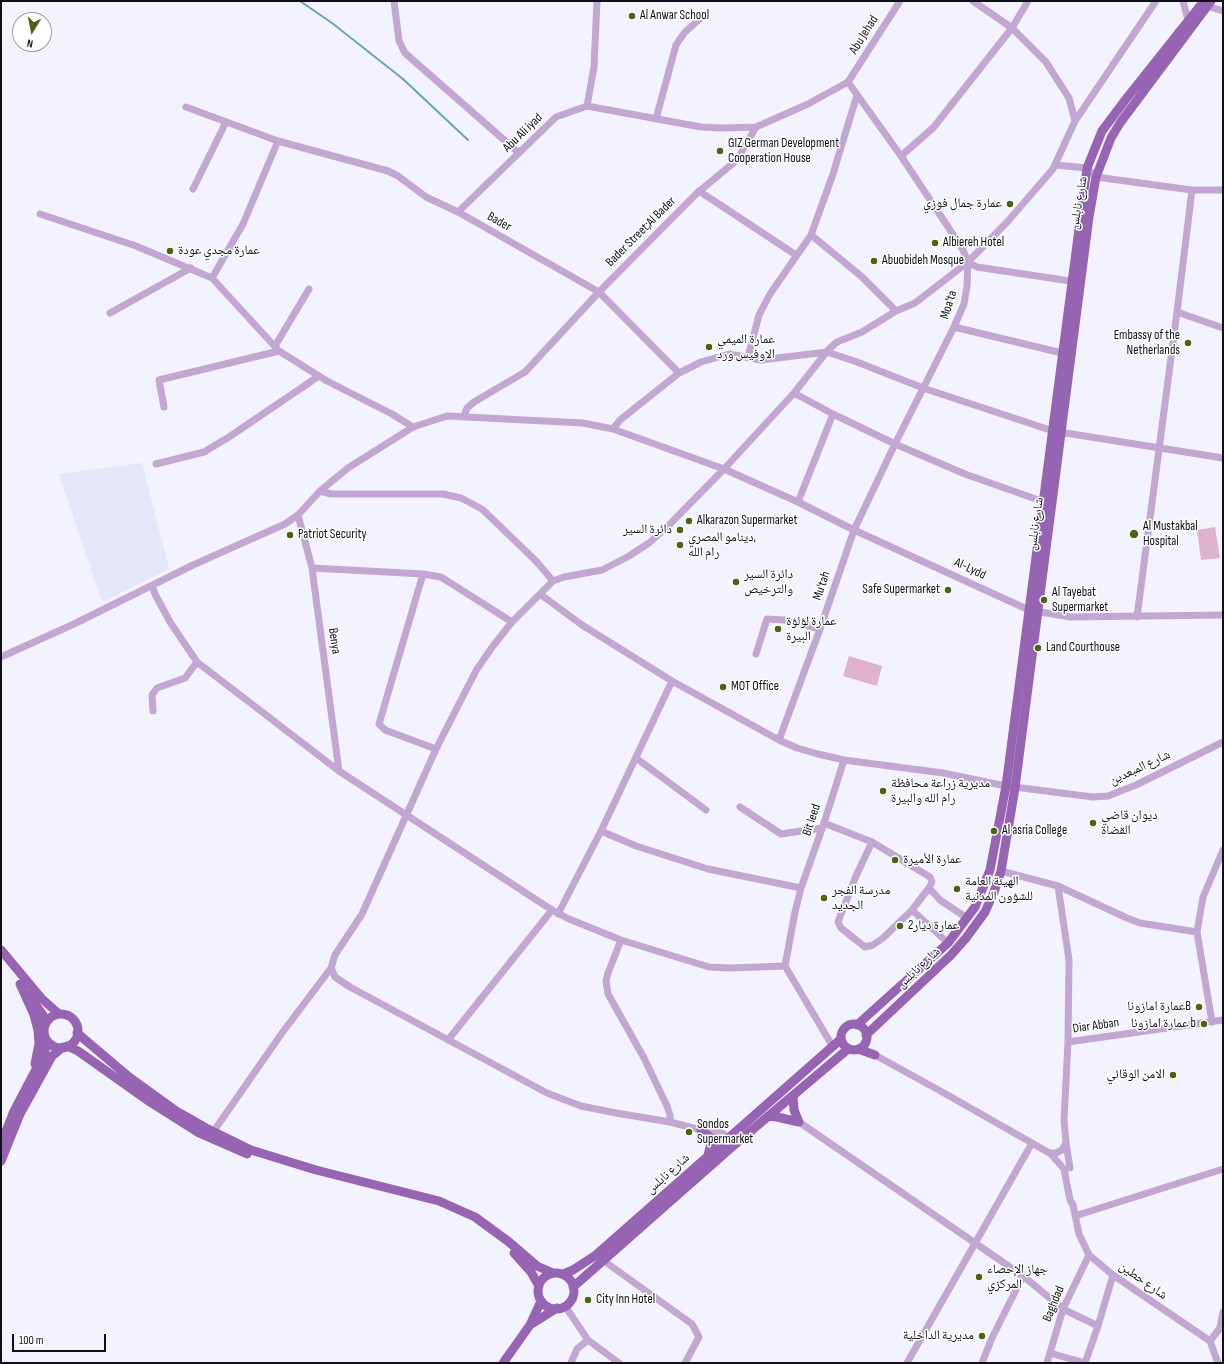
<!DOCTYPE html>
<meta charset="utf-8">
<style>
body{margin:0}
#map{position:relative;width:1224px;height:1364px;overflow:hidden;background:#f2f3fe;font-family:"Sofia Sans Condensed",sans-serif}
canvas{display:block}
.frame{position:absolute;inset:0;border:2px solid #0f1019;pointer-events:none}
.north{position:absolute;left:12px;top:12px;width:40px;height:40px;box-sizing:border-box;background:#fff;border:1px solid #9f9fa3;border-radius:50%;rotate:190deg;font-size:11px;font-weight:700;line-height:16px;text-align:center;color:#0f1019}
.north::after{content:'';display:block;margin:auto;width:14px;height:18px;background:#4d6310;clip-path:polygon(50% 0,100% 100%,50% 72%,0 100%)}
.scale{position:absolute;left:12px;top:1334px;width:94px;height:18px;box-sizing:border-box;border:2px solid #0f1019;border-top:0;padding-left:5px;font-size:12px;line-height:14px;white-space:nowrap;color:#0f1019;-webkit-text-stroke:3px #fff;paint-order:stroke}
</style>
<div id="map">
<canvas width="1224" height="1364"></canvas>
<div class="frame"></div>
<div class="north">N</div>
<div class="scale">100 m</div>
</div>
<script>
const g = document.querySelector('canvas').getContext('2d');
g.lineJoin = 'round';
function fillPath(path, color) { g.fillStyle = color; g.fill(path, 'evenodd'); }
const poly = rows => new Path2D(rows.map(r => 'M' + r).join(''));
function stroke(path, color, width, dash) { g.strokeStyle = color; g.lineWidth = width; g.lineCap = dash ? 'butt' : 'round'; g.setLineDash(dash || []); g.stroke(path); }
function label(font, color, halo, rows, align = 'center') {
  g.font = font + ' "Sofia Sans Condensed","Noto Naskh Arabic",sans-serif'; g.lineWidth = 3; g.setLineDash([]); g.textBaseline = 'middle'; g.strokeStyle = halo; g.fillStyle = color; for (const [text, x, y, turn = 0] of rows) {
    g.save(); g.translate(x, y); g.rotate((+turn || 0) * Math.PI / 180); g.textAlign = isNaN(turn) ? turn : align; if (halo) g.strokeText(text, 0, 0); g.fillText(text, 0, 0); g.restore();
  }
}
fillPath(poly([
 [142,463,169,569,102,602,59,474]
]), '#e4e6fa');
fillPath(poly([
 [1215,527,1220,558,1201,560,1197,530],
 [849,656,882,666,877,686,843,676]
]), '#dfb3cc');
stroke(poly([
 [300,1,332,23,403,79,468,140]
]), '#67a5ba', 2);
stroke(poly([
 [394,1,399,41,405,53,519,153],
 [973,1,1012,28,1046,62,1069,98,1075,121],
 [1183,1,1188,20,1191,23],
 [1204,5,1223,11],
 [587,106,701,127,723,128,756,127],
 [186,107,278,141,388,171,398,176,426,197,458,212,599,292,679,373],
 [656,119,676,45,685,32,702,17],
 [278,141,243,224,212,278,279,351,327,381,392,414,413,427],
 [901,156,933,128,1012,28,1028,1],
 [1055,165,1087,168,1096,177,1192,190,1223,190],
 [193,189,226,122],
 [699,191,796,255],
 [458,212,556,117,587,106,594,67,597,1],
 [40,214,136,246,212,278],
 [811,235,861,276,896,311],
 [968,262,977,267,1077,282],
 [1177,312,1223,328],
 [110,313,191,268],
 [954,327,1062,353],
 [275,346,309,289],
 [748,357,759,315,770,294,811,235,833,174,857,95],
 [794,393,833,414,895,444,965,474,1047,503],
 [164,407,159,380,279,351],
 [464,416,467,408,474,402,525,372,599,292,696,194,737,160,756,127,808,104,848,82,900,1],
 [613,429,620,420,679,373,701,362,729,354,761,360,827,352,857,362,923,388,1053,431,1223,458],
 [156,464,204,452,229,437,319,376],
 [320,491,331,494,443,494,461,498,482,509,536,561,553,581],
 [798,502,833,414],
 [298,515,312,568,339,771],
 [312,568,423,574,441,577,512,622],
 [423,574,379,724,385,730,436,749],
 [152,586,155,594,170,622,197,662,339,771,552,910,569,919,621,940,709,967,730,968,785,966],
 [540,594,582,625,672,681,779,740,797,748,818,754,844,760,943,773,1006,786,1093,797,1108,796,1136,785,1223,742],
 [1137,617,1177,312,1192,190],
 [756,654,767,619,784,620,820,629],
 [1,657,74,624,193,565,285,524,298,515,320,491,348,468,413,427,447,416,583,423,613,429,724,469,798,502,854,530,1029,610,1070,617,1223,615],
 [153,711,152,695,157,688,185,678,197,662],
 [779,740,820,629,854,530,895,444,954,327,964,304,967,286,968,262,962,248,901,156,848,82],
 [636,758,706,810],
 [740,807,781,834,822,828],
 [824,823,872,842,856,876,838,922,841,928,865,947,873,945,883,938,912,910,929,888],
 [601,831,636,846,708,869,801,888],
 [872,842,930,877,932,882,929,888,940,900,967,918],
 [1001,871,1058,886,1127,918,1140,923,1197,932],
 [1058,886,1069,960,1068,1042,1064,1120,1066,1143,1070,1168],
 [912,910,948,943],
 [558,914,601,831,672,681],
 [621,940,608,973,606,981,608,994,644,1058,667,1106,670,1115,670,1122],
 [1212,1022,1197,932,1203,897,1223,850],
 [448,1040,552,910],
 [1068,1042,1223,1020],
 [833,1047,785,966,795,912,801,888,824,823,844,760],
 [875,1055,944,1093,1053,1155],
 [799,1122,1023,1276,1063,1309,1098,1326],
 [211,1135,282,1033,331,968],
 [730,1142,724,1134,719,1132,701,1130,670,1122,616,1113,581,1106,547,1093,350,987,335,977,331,968,335,955,362,914,436,749,463,696,477,669,493,646,512,622,553,581,564,577,602,570,629,556,649,543,668,526,724,469,794,393,829,349,837,342,862,332,896,311,915,303,968,262,1009,220,1053,169,1075,121,1156,1],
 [1050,1153,1064,1169,1070,1200,1073,1205,1079,1234,1089,1255,1113,1275,1210,1341,1218,1363],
 [1050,1153,1056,1153,1062,1150,1066,1143],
 [1075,1216,1223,1169],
 [604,1261,692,1324,699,1337,685,1363],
 [565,1306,588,1340,619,1363],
 [1210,1341,1220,1328,1223,1312],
 [1050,1353,1085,1363],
 [571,1363,577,1349,588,1340],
 [907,1363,1032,1143],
 [982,1363,992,1338,1023,1276],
 [1047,1363,1063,1309,1089,1255],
 [1085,1363,1098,1326,1113,1275]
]), '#c2a7d3', 7);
stroke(poly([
 [1,950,41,998,59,1014],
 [20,984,34,1015,38,1030,39,1044,35,1064],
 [28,994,43,1015,45,1025],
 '44 1031a17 17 0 1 1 34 0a17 17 0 1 1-34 0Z',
 '841 1037a13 13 0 1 1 26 0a13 13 0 1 1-26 0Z',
 [857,1025,948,943,975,907,990,870,1006,786,1087,168,1102,131,1126,99,1204,1],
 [77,1033,129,1077,176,1111,206,1128,251,1150,316,1170,439,1201,475,1217,509,1242,537,1266,553,1273],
 [866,1035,951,955,966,938,985,912,994,892,1001,871,1015,788,1089,217,1096,177,1111,138,1120,123,1211,1],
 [67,1046,78,1051,150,1102,199,1133,247,1154],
 [858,1049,875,1055],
 [793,1096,794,1110,799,1122],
 [768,1116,777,1117,799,1122],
 [701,1130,710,1137,711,1144,708,1155],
 [1,1144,14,1111,44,1054,46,1047,46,1039],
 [1,1161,20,1114,52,1056,63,1047],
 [514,1253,531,1272,539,1286],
 '538 1291a18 18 0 1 1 36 0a18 18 0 1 1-36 0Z',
 [563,1274,573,1270,596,1255,841,1039],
 [573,1287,733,1146,848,1049],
 [530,1325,557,1308],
 [503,1363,530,1325,541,1301]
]), '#9764b3', 9);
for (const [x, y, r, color] of [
 [632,16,4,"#4d6310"],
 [720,151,4,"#4d6310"],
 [1010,204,4,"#4d6310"],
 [935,243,4,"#4d6310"],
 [170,251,4,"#4d6310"],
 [874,261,4,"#4d6310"],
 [1188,343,4,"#4d6310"],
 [709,347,4,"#4d6310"],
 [689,521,4,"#4d6310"],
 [680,530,4,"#4d6310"],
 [1134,534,5,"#4d6310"],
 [290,535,4,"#4d6310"],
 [680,545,4,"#4d6310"],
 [736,582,4,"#4d6310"],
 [948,590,4,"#4d6310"],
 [1044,600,4,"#4d6310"],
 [778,629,4,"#4d6310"],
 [1038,648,4,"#4d6310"],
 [723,687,4,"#4d6310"],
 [883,791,4,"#4d6310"],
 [1093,823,4,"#4d6310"],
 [994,831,4,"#4d6310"],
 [895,860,4,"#4d6310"],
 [957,889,4,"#4d6310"],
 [824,898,4,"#4d6310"],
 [900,926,4,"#4d6310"],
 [1199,1007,4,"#4d6310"],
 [1204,1024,4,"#4d6310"],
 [1173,1075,4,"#4d6310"],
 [689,1132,4,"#4d6310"],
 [979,1277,4,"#4d6310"],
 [588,1300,4,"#4d6310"],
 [982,1336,4,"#4d6310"]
]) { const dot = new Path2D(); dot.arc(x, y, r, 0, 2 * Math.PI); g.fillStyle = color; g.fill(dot); stroke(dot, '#fff', 1.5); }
label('13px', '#0f1019', '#fff', [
 ["Al Anwar School",640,16],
 ["GIZ German Development",728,144],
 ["Cooperation House",728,159],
 ["عمارة جمال فوزي",1002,204,"right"],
 ["Albiereh Hotel",943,243],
 ["عمارة مجدي عودة",178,251],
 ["Abuobideh Mosque",882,261],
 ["Embassy of the",1180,336,"right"],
 ["Netherlands",1180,351,"right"],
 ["عمارة الميمي",717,340],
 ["الاوفيس ورد",717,355],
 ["Alkarazon Supermarket",697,521],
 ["Al Mustakbal",1143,527],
 ["Hospital",1143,542],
 ["دائرة السير",672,530,"right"],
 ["Patriot Security",298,535],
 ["دينامو المصري،",688,538],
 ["رام الله",688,553],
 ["دائرة السير",744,575],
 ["والترخيص",744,590],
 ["Safe Supermarket",940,590,"right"],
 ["Al Tayebat",1052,593],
 ["Supermarket",1052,608],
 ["عمارة لؤلؤة",786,622],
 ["البيرة",786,637],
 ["Land Courthouse",1046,648],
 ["MOT Office",731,687],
 ["مديرية زراعة محافظة",891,784],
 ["رام الله والبيرة",891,799],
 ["ديوان قاضي",1101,816],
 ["القضاة",1101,831],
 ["Al asria College",1002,831],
 ["عمارة الأميرة",903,860],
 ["الهيئة العامة",965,882],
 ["للشؤون المدنية",965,897],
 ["مدرسة الفجر",832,891],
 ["الجديد",832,906],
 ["عمارة ديار2",908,926],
 ["عمارة امازوناB",1191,1007,"right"],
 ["عمارة امازونا b",1196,1024,"right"],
 ["الامن الوقائي",1165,1075,"right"],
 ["Sondos",697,1125],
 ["Supermarket",697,1140],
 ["جهاز الإحصاء",987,1270],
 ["المركزي",987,1285],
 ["City Inn Hotel",596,1300],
 ["مديرية الداخلية",974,1336,"right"]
], 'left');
label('13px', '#0f1019', '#fff', [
 ["Abu Jehad",864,35,-58],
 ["Abu Ali iyad",523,133,-44],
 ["شارع نابلس",1079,203,-80],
 ["Bader",499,222,29],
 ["Bader Street;Al Bader",641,232,-45],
 ["Moa'ta",949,305,-73],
 ["شارع نابلس",1036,524,-82],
 ["Al-Lydd",970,569,25],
 ["Mu'tah",822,586,-71],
 ["Benya",334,641,82],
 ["شارع المبعدين",1140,768,-25],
 ["Bit leed",812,820,-72],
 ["شارع نابلس",919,968,-43],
 ["Diar Abban",1096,1026,-8],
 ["شارع نابلس",668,1174,-42],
 ["شارع حطين",1143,1281,35],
 ["Baghdad",1054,1304,-68]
]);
</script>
